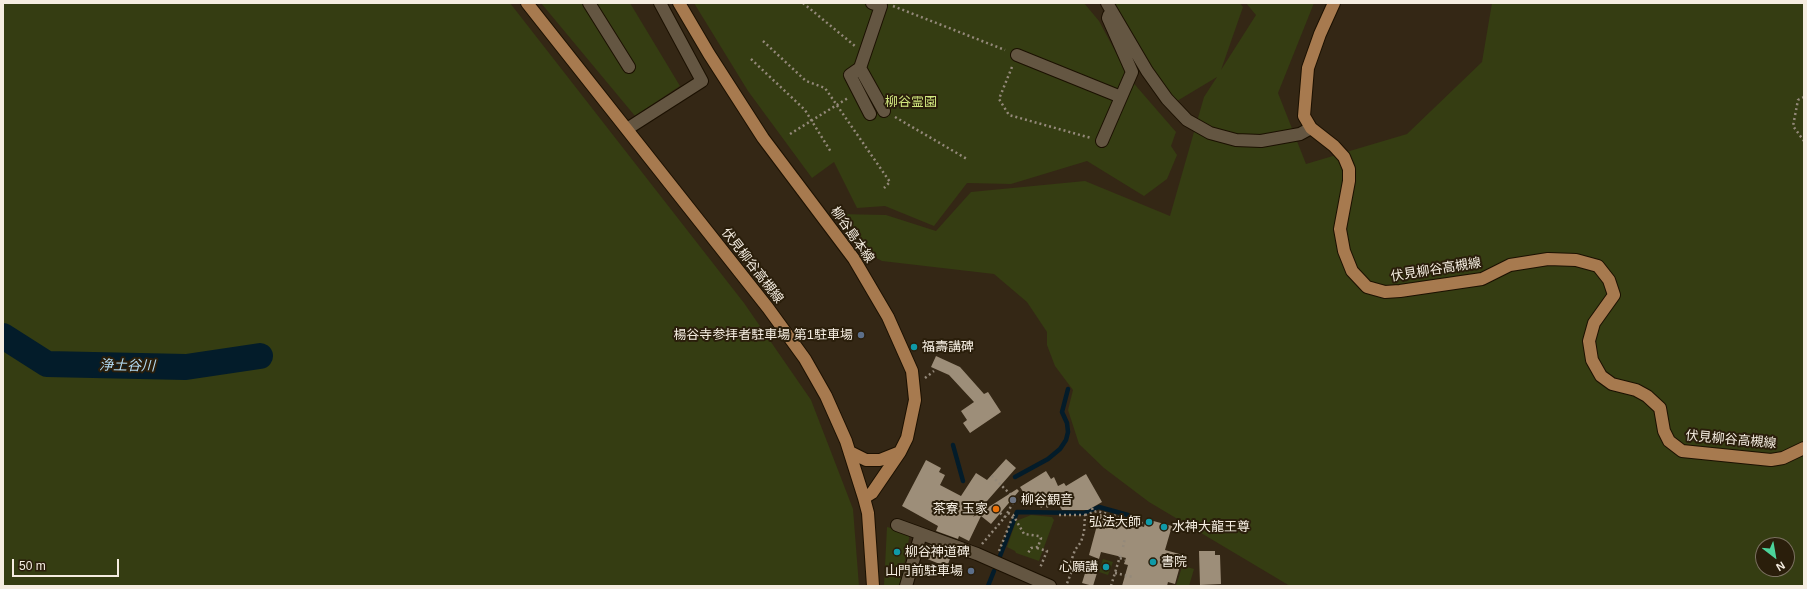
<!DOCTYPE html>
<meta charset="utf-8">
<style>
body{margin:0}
#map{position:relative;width:1807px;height:589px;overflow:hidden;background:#342715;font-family:Arial,sans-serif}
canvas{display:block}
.frame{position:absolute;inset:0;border:4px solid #f5ede1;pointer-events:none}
.north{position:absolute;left:1755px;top:537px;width:40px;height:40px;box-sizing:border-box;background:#2a1e0b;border:1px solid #7b7161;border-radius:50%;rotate:149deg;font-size:11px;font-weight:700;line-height:16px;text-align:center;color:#f5ede1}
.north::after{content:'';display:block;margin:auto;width:14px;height:18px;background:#4cd39b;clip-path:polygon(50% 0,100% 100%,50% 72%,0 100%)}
.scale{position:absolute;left:12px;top:559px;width:107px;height:18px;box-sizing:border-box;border:2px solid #f5ede1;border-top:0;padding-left:5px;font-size:12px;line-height:14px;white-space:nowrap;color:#f5ede1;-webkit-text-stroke:3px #2a1e0b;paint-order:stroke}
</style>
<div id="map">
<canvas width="1807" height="589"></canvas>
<div class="frame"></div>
<div class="north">N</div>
<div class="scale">50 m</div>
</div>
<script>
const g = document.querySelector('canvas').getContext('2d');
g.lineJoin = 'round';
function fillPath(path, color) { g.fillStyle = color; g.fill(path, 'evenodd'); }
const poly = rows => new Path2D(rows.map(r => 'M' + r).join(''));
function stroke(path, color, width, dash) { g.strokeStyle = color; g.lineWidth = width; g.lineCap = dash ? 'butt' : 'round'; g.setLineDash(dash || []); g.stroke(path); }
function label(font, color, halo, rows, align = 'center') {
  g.font = font + ' Arial,"Noto Sans JP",sans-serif'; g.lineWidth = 4; g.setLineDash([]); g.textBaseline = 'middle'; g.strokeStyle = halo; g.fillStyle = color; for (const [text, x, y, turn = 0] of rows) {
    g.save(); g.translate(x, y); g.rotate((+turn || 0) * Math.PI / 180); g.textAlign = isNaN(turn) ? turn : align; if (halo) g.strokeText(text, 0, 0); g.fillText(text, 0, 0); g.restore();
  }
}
fillPath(poly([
 [3,3,510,3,744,303,811,400,853,509,859,586,3,586],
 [541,3,630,3,680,86,635,116],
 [694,3,1084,3,1099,21,1130,79,1176,132,1171,146,1177,155,1167,179,1144,196,1087,161,1011,184,967,183,934,226,885,206,857,208,834,162,812,178,748,91],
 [1112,3,1240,3,1243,7,1221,70,1256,15,1246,3,1314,3,1278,93,1306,164,1407,134,1482,62,1492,3,1804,3,1804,586,1290,586,1149,502,1104,468,1079,444,1068,410,1073,390,1055,366,1047,345,1047,332,1027,302,994,274,882,261,857,248,837,214,886,215,936,231,971,192,1085,181,1170,216,1204,97,1217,77,1177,101,1146,66],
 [1763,545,1787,545,1787,569,1763,569],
 [1031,515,1052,517,1054,520,1039,561,1016,553,1015,551,1007,547,1016,521],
 [887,527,910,533,901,582,898,586,884,586],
 [1103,559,1113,562,1108,575,1099,572],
 [1184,566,1194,569,1189,586,1174,586,1176,585,1182,567]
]), '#353d12');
stroke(poly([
 [953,445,963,481],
 [1015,477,1048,459,1060,449,1066,440,1068,432,1067,423,1062,412,1068,389],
 [1000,556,1017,512,1084,513,1099,507,1128,515],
 [988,586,994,571]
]), '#031c2a', 4.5);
stroke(poly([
 [3,336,47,364,186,367,260,356]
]), '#031c2a', 26);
fillPath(poly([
 [936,356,960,367,984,394,988,392,1001,412,970,433,963,423,967,420,961,411,974,402,949,375,931,367],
 [1006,459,1016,468,973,517,1017,489,1019,491,991,524,981,516,969,541,959,536,958,539,936,531,938,526,902,506,926,460,941,468,939,472,945,475,940,485,961,496,976,473,987,480],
 [1046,471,1051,479,1054,477,1058,486,1064,483,1066,486,1086,474,1102,502,1088,510,1062,510,1057,502,1047,508,1045,505,1041,508,1035,498,1029,501,1020,487],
 [1100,514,1144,527,1146,519,1172,526,1165,550,1183,555,1175,584,1168,582,1167,586,1122,586,1128,565,1124,564,1126,558,1101,552,1099,559,1089,555],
 [930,545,952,553,947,567,925,558],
 [1199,551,1215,551,1215,555,1220,555,1221,584,1200,585],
 [1086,570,1097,573,1093,586,1082,583]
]), '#9d8e79');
const minor = poly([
 [589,3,629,67],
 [872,3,881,6,860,68,884,111],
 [1107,3,1147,71,1167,99,1187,120,1210,133,1236,140,1261,141,1300,134,1311,128],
 [1017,55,1121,97],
 [860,68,850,75,870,114],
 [627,129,702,81,660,3],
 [1102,141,1132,72,1108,18,1109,15],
 [897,525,977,554,1050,586],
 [906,586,920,537]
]);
const major = poly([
 [527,3,768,308,805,359,826,396,846,441,864,498,868,513,873,586],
 [679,3,709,54,763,138,854,259,888,317,912,371,915,400,907,438,900,452,872,493,864,498],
 [1334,3,1320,34,1308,68,1304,116,1311,128,1334,146,1344,157,1349,169,1349,181,1340,229,1344,251,1352,271,1367,287,1385,292,1400,291,1482,279,1510,265,1548,259,1576,260,1598,266,1609,280,1614,295,1594,323,1589,341,1592,360,1601,376,1612,384,1636,390,1647,396,1660,408,1664,431,1669,441,1682,451,1771,460,1783,458,1804,448],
 [850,452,866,460,880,460,900,452]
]);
stroke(minor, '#1b1001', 14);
stroke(major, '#1b1001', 14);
stroke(poly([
 [803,3,855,46],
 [893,6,1005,50],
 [763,41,806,81,825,88,890,182,884,188],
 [751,59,805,110,831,152],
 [1012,67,999,99,1009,115,1091,138],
 [1804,97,1798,100,1793,126,1804,141],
 [895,117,967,159],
 [790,134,848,98],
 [925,378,934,371],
 [1092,508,1093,511],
 [1000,513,1005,517],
 [1008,513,1013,515,1024,534,1039,536,1041,538,1038,547,1031,548,1027,555],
 [1059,515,1085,515,1084,532,1081,542,1075,550,1069,567,1073,568,1066,586],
 [1085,515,1097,511,1131,520,1130,523],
 [1131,520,1145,524],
 [982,544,1005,517,1013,503,1011,495,991,475],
 [1123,547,1125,538],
 [1037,548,1047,551,1040,568],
 [999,551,1013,516],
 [1120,558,1125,560],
 [1115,573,1133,577],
 [1111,586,1121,553]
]), '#94897a', 2.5, [2, 3]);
stroke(minor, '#645642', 12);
stroke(major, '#a77a4f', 12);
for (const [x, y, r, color] of [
 [861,335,4,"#5c6f8a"],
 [914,347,4,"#0f9aa8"],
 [1013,500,4,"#6b7280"],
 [996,509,4,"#e8710a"],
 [1149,522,4,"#0f9aa8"],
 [1164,527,4,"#0f9aa8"],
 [897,552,4,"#0f9aa8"],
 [1153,562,4,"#0f9aa8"],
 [1106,567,4,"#0f9aa8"],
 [971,571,4,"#5c6f8a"]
]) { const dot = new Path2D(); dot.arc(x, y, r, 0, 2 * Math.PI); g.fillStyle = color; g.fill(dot); stroke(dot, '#2a1e0b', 1.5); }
label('13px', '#d2e87f', '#2a1e0b', [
 ["柳谷霊園",911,102]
]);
label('13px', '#f5ede1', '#2a1e0b', [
 ["柳谷島本線",852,235,55],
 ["伏見柳谷高槻線",752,266,52],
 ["伏見柳谷高槻線",1436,270,-9],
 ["伏見柳谷高槻線",1731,440,5]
]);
label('13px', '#f5ede1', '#2a1e0b', [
 ["楊谷寺参拝者駐車場 第1駐車場",853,335],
 ["福壽講碑",922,347,"left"],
 ["柳谷観音",1021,500,"left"],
 ["茶寮 玉家",988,509],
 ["弘法大師",1141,522],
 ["水神大龍王尊",1172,527,"left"],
 ["柳谷神道碑",905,552,"left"],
 ["書院",1161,562,"left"],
 ["心願講",1098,567],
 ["山門前駐車場",963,571]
], 'right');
label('italic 14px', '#b3dbf2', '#2a1e0b', [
 ["浄土谷川",127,366,1]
]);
</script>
